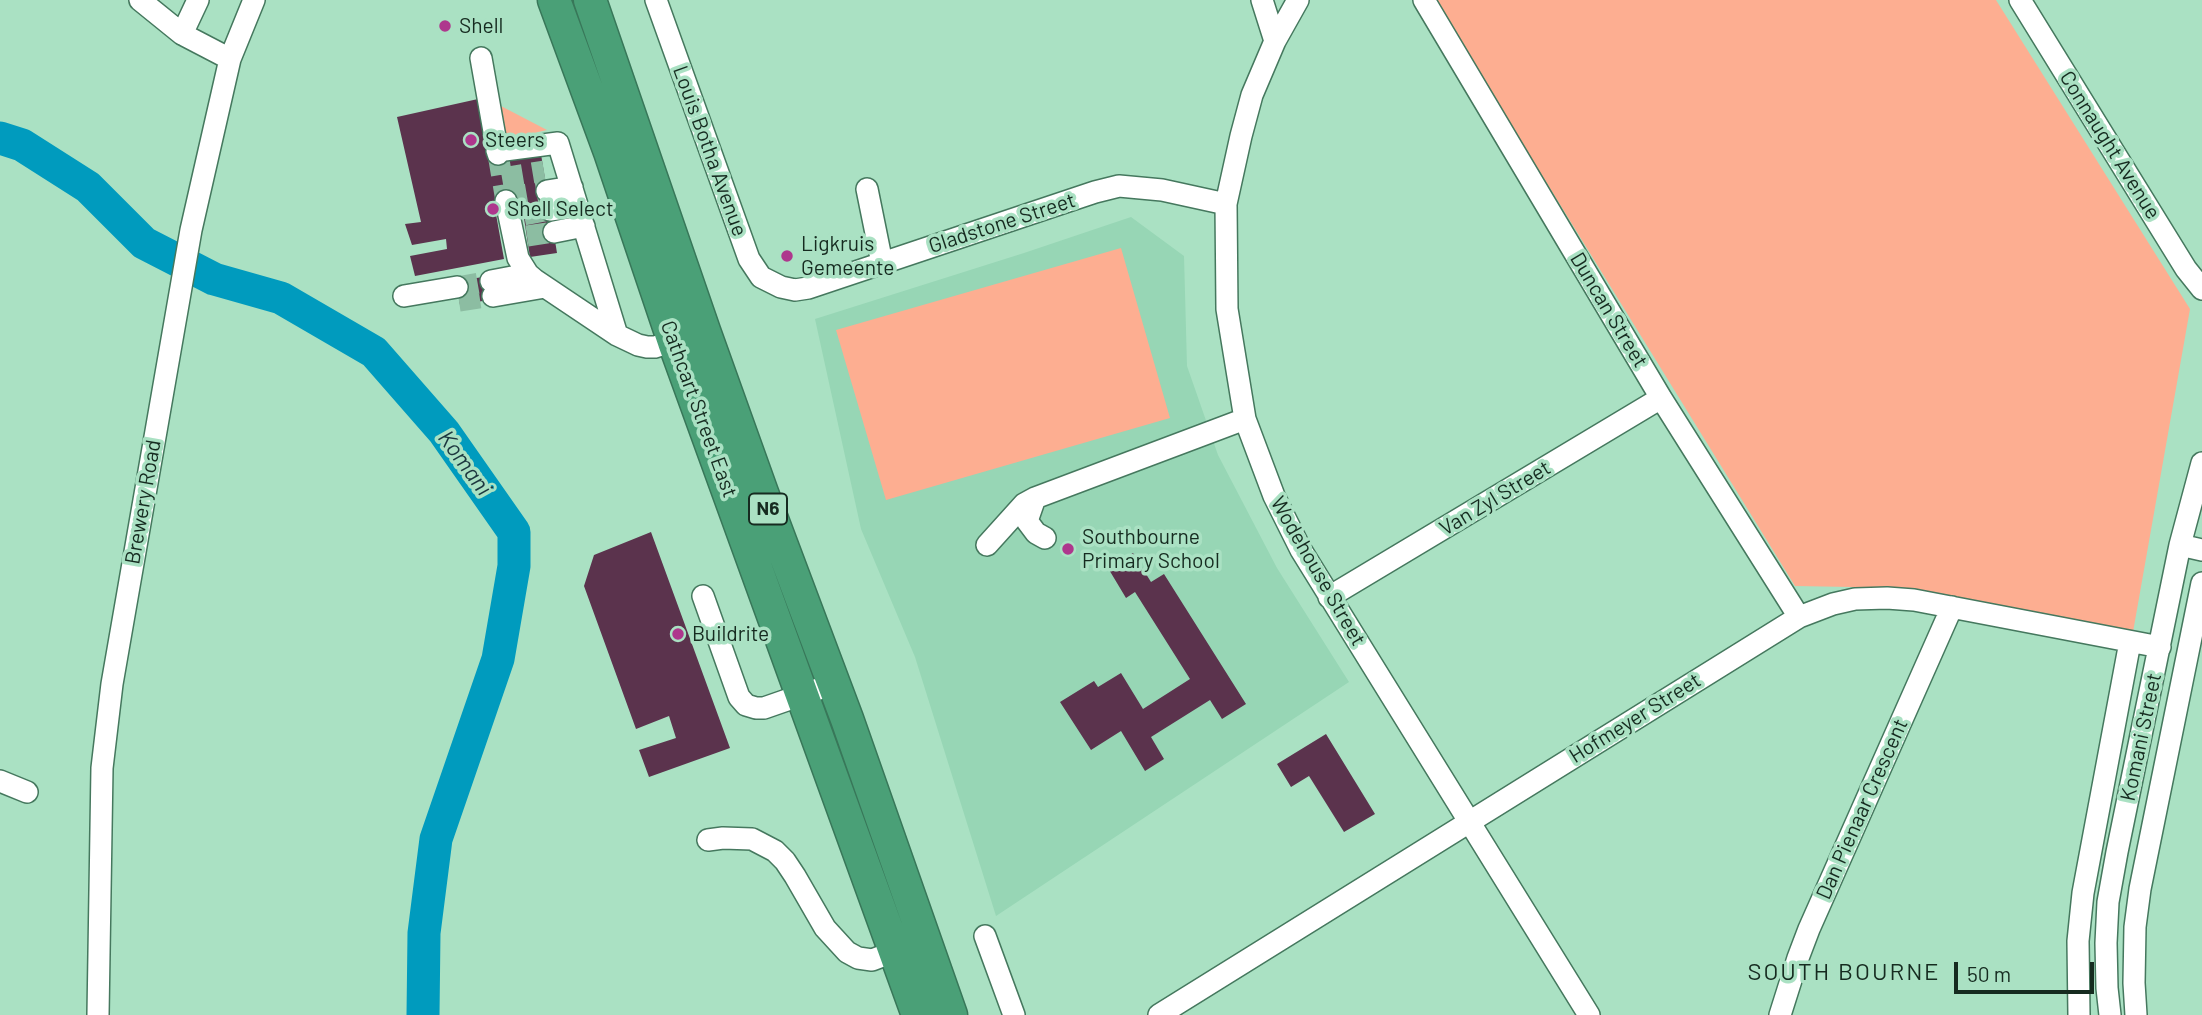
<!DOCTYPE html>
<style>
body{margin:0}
#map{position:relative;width:2202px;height:1015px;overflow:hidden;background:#aae1c3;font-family:Barlow,sans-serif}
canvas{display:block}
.scale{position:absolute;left:1954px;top:962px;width:140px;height:32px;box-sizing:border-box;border:4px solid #162b20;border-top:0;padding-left:9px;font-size:21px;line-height:24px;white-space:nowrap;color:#162b20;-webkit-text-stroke:5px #aae1c3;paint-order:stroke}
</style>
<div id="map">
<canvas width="2202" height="1015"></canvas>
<div class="scale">50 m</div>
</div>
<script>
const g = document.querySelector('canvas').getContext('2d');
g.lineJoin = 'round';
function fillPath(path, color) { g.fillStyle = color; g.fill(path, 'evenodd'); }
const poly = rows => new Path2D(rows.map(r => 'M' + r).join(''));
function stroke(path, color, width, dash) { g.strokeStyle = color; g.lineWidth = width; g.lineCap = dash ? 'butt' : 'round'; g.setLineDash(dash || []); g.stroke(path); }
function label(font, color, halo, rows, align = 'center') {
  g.font = font + ' Barlow,sans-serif'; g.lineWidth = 7; g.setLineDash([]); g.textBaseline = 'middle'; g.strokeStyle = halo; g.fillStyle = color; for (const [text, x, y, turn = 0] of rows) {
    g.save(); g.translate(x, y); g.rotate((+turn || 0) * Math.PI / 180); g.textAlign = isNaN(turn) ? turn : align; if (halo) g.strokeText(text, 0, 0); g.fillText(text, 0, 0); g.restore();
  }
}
fillPath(poly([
 [1131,217,1184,256,1187,366,1218,455,1277,568,1349,682,996,916,915,657,861,529,815,319,1024,253]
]), '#97d6b5');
fillPath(poly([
 [1434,0,1996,0,2190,309,2133,632,1907,588,1795,586],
 [499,105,547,130,507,139],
 [1121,248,1170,418,886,500,836,330]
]), '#fdae91');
stroke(poly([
 [0,138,22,145,88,187,144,243,214,279,281,298,374,352,444,432,514,532,514,566,498,659,436,839,424,933,423,1015]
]), '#009bbe', 33);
fillPath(poly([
 [478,99,487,156,540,148,557,253,530,257,521,199,494,203,504,259,415,276,410,256,447,249,446,239,412,245,405,224,421,222,397,117],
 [490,276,494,299,460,305,456,281],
 [651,532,730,748,649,777,639,750,676,738,669,716,636,729,584,586,594,555],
 [1133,553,1151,582,1164,574,1246,704,1222,719,1210,700,1151,737,1164,759,1145,771,1121,731,1091,750,1060,702,1094,681,1098,687,1121,673,1143,709,1190,679,1135,592,1126,598,1108,568],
 [1326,734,1375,814,1344,832,1309,776,1291,787,1277,764]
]), '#5b334d');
stroke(poly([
 [498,154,506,201],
 [502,178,544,171],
 [506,198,547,191],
 [524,215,550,210],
 [527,236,554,232],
 [457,287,491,281],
 [459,301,493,296]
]), '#8cbda2', 21, [21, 10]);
const minor = poly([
 [140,0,182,34],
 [198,0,182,34,230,59],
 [656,0,749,259,761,277,781,287,795,290,808,288,1095,192,1119,186,1162,190,1226,204],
 [1262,0,1275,41],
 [1298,0,1275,41,1252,95,1241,136,1226,204,1227,309,1245,419,1274,496,1301,550,1589,1015],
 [1424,0,1661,398,1799,617],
 [2020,0,2186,269,2202,289],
 [481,58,498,154],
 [497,151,558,143,617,335],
 [867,189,882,263],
 [547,191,572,187],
 [506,201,518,258,528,274,535,280,617,335,638,345,647,347,655,347,686,337],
 [550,210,577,206],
 [554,232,584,226],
 [491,281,528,274],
 [404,296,457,287],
 [493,296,545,287],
 [1035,498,1027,521,1036,533,1045,538],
 [987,545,1024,504,1035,498,1245,419],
 [2180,545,2202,550],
 [703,596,739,697,746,705,756,708,764,708,833,684],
 [1329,597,1661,398],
 [0,781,27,792],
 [708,840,723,838,752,839,775,851,785,861,795,876,825,928,847,952,858,958,872,960,906,947],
 [985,936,1014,1015],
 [98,1015,102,768,112,684,191,230,230,59,254,0],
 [1159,1015,1799,617,1833,604,1855,599,1887,598,1914,600,2160,647],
 [1780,1015,1798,958,1809,929,1952,607],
 [2079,1015,2078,941,2083,893,2130,642],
 [2110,1015,2107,988,2106,943,2108,902,2117,852,2180,545,2202,463],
 [2136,1015,2134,983,2135,927,2140,889,2202,583]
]);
const highway = poly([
 [554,0,610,152,674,342,918,1015],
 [590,0,704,331,762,493,847,719,951,1015]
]);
stroke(minor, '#45785e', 24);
stroke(highway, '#387759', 35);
stroke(minor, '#fff', 21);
stroke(highway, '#4aa077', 32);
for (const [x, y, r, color] of [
 [445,26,7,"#ae378d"],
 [471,140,7,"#ae378d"],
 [493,209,7,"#ae378d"],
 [787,256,7,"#ae378d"],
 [1068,549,7,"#ae378d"],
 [678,634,7,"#ae378d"]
]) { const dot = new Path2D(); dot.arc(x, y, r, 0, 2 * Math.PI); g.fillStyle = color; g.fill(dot); stroke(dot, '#aae1c3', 2.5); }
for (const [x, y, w] of [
 [768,509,38]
]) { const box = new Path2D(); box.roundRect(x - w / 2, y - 15.5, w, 31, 5); g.fillStyle = '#aae1c3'; g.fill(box); stroke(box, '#162b20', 2); }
label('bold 19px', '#162b20', null, [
 ["N6",768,509]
]);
label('21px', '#162b20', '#aae1c3', [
 ["Shell",459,26],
 ["Steers",485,140],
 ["Shell Select",507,209],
 ["Ligkruis",801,244],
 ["Gemeente",801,268],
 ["Southbourne",1082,537],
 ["Primary School",1082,561],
 ["Buildrite",692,634]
], 'left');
label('21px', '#162b20', '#aae1c3', [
 ["Connaught Avenue",2110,145,58],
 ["Louis Botha Avenue",710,151,70],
 ["Gladstone Street",1002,223,-18],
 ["Duncan Street",1609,310,59],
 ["Cathcart Street East",699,409,70],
 ["Van Zyl Street",1495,498,-31],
 ["Brewery Road",143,502,-80],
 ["Wodehouse Street",1318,571,60],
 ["Hofmeyer Street",1635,718,-32],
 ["Komani Street",2141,737,-78],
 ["Dan Pienaar Crescent",1862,809,-66]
]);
label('italic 23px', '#1c373f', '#aae1c3', [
 ["Komani",465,463,54]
]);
g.letterSpacing = '2px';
label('24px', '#162b20', '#aae1c3', [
 ["SOUTH BOURNE",1844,972]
]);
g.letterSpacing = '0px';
</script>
